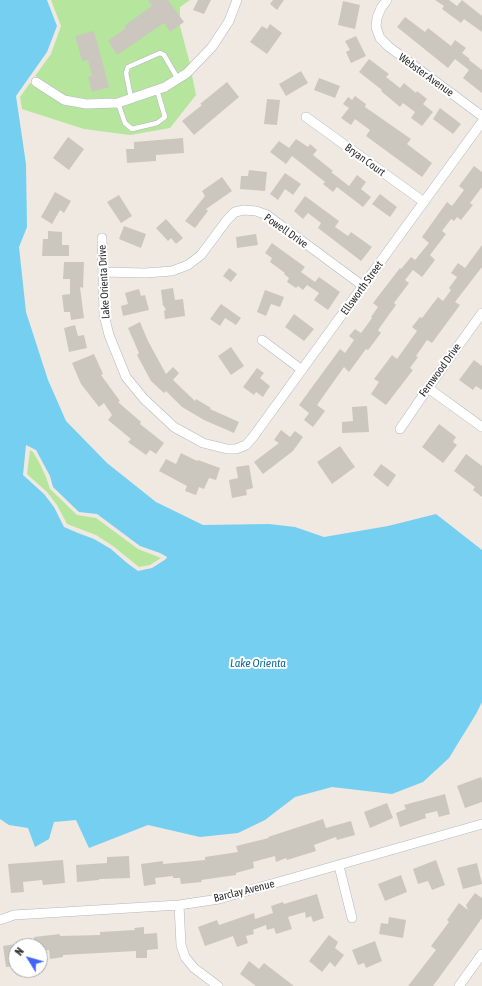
<!DOCTYPE html>
<style>
body{margin:0}
#map{position:relative;width:482px;height:986px;overflow:hidden;background:#efe9e1;font-family:"Asap Condensed",sans-serif}
canvas{display:block}
.north{position:absolute;left:8px;top:938px;width:40px;height:40px;box-sizing:border-box;background:#fff;border:1px solid #ababab;border-radius:50%;rotate:307deg;font-size:11px;font-weight:700;line-height:16px;text-align:center;color:#2e2e2e}
.north::after{content:'';display:block;margin:auto;width:14px;height:18px;background:#4264fb;clip-path:polygon(50% 0,100% 100%,50% 72%,0 100%)}
</style>
<div id="map">
<canvas width="482" height="986"></canvas>
<div class="north">N</div>
</div>
<script>
const g = document.querySelector('canvas').getContext('2d');
g.lineJoin = 'round';
function fillPath(path, color) { g.fillStyle = color; g.fill(path, 'evenodd'); }
const poly = rows => new Path2D(rows.map(r => 'M' + r).join(''));
function stroke(path, color, width, dash) { g.strokeStyle = color; g.lineWidth = width; g.lineCap = dash ? 'butt' : 'round'; g.setLineDash(dash || []); g.stroke(path); }
function label(font, color, halo, rows, align = 'center') {
  g.font = font + ' "Asap Condensed",sans-serif'; g.lineWidth = 4; g.setLineDash([]); g.textBaseline = 'middle'; g.strokeStyle = halo; g.fillStyle = color; for (const [text, x, y, turn = 0] of rows) {
    g.save(); g.translate(x, y); g.rotate((+turn || 0) * Math.PI / 180); g.textAlign = isNaN(turn) ? turn : align; if (halo) g.strokeText(text, 0, 0); g.fillText(text, 0, 0); g.restore();
  }
}
fillPath(poly([
 [51,0,190,0,180,7,180,26,190,64,184,70,163,83,117,98,86,99,66,96,35,76,51,54,61,26],
 [192,75,196,95,170,128,130,135,84,129,22,109,20,97,30,83,64,105,87,108,119,107,167,91],
 [30,450,33,452,40,464,46,477,50,489,77,515,96,518,138,549,161,558,150,565,139,567,113,546,96,535,67,524,57,505,47,492,27,474]
]), '#b6e59e');
fillPath(poly([
 [0,0,47,0,57,26,47,52,16,96,26,164,27,227,19,247,26,312,48,380,66,421,107,463,156,502,203,525,269,524,295,527,324,537,388,526,436,514,482,550,482,702,476,714,449,758,423,782,392,794,332,787,295,797,265,820,238,833,200,837,148,825,89,848,76,820,54,822,49,839,35,847,28,828,9,825,0,819],
 [26,445,36,450,50,476,53,487,79,512,97,514,140,546,160,553,167,557,166,559,152,568,138,571,127,563,111,549,94,539,78,533,64,527,54,507,44,494,23,475]
]), '#75cff0');
fillPath(poly([
 [148,0,168,0,184,22,170,32,164,23,117,55,108,41,126,28,124,26,152,6],
 [198,0,211,0,204,14,193,10],
 [273,0,284,0,277,10,270,4],
 [435,0,449,0,457,6,462,0,482,16,482,32,464,19,461,23,442,9,444,6],
 [343,1,360,5,355,29,338,25],
 [405,17,425,32,428,28,451,46,455,40,466,48,462,53,470,59,469,60,482,70,482,93,463,78,469,70,455,59,448,68,397,27],
 [270,24,282,33,267,54,250,42,262,26,267,29],
 [94,31,109,87,92,92,88,77,92,76,88,60,82,61,75,36],
 [356,36,366,56,351,63,346,52,350,50,345,41],
 [369,59,389,74,386,77,400,88,404,83,416,93,417,91,427,99,423,104,433,112,422,126,411,118,415,112,403,103,400,107,381,91,382,90,359,72],
 [301,71,308,83,286,96,279,84],
 [319,78,340,86,335,98,314,90],
 [227,82,239,97,194,135,182,121,202,105,200,104],
 [355,96,366,104,365,107,411,139,407,144,432,163,422,177,366,136,370,130,355,119,351,125,341,118,349,108,343,104,348,97,352,100],
 [267,99,280,100,277,125,264,124],
 [440,108,461,124,453,134,433,119],
 [68,137,84,149,69,170,53,158],
 [183,138,184,153,156,155,156,161,127,163,126,149,134,149,134,142],
 [296,139,308,147,310,144,317,150,313,155,333,171,331,172,349,186,357,175,366,182,361,189,371,197,363,207,337,187,333,192,323,184,325,182,320,178,292,156,286,164,270,152,279,141,289,148],
 [474,166,482,172,482,187,470,203,473,205,461,220,457,217,454,221,451,219,442,231,446,234,430,255,435,260,422,277,413,270,405,280,409,283,394,303,396,305,378,330,381,333,368,350,366,349,349,372,344,367,317,405,325,411,313,427,304,420,309,413,299,405,340,349,345,353,354,340,349,336,355,329,361,333,372,318,371,317,378,307,373,303,400,268,401,269,411,257,415,260,429,243,422,237,447,202,452,206,464,190,459,186],
 [249,170,267,172,265,191,240,189,241,176,248,176],
 [285,173,301,184,293,195,285,189,278,200,270,194],
 [222,177,232,191,206,209,208,211,195,228,185,221,205,196,202,191],
 [55,192,71,201,64,213,60,210,52,224,41,217],
 [380,194,397,207,390,217,372,204],
 [119,195,132,216,121,223,107,202],
 [305,196,339,221,335,227,348,236,351,232,372,247,361,261,318,228,321,223,308,213,303,219,294,211],
 [166,219,183,238,176,244,171,238,168,241,156,228],
 [124,226,146,234,141,248,119,239],
 [48,231,62,232,62,245,69,245,69,256,42,256,43,239,48,239],
 [256,234,258,245,237,248,236,237],
 [272,243,305,267,301,272,315,282,319,277,340,292,328,310,314,300,319,293,307,285,303,290,298,286,296,288,287,282,289,278,284,274,285,273,270,262,272,258,265,253],
 [482,245,482,267,455,302,460,305,432,343,427,340,416,356,418,357,410,368,413,370,386,405,371,394,379,382,374,379,392,355,397,359,417,331,412,327,420,317,422,318,438,297,443,301,451,290,449,288,457,277,451,273,458,263,465,268],
 [64,262,84,262,83,288,80,287,84,318,71,320,70,312,64,312,62,295,70,294,70,279,63,279],
 [229,268,237,274,231,282,223,276],
 [173,288,175,300,183,299,185,316,165,319,164,311,166,310,164,306,163,306,161,290],
 [139,289,141,296,145,295,149,310,123,316,121,306,128,304,125,293],
 [265,290,284,297,280,307,271,304,266,316,257,312],
 [221,304,241,318,236,325,225,318,220,326,210,319],
 [294,314,314,329,304,341,285,327],
 [140,322,148,341,166,374,173,367,179,373,173,380,195,401,196,399,211,408,210,409,239,422,234,433,204,420,182,407,166,391,164,393,151,381,137,355,139,353,128,328],
 [75,325,78,336,84,335,87,348,69,352,64,328],
 [231,347,244,366,231,375,218,356],
 [94,354,103,374,101,375,120,401,118,402,141,422,140,424,164,443,156,454,150,450,146,455,128,442,131,439,108,420,112,415,104,403,99,407,81,384,72,363],
 [474,360,482,366,482,390,476,386,473,390,459,380],
 [257,368,264,373,260,378,270,386,263,397,256,392,254,395,243,387],
 [367,406,369,432,342,433,342,422,353,421,352,407],
 [439,424,456,437,453,442,457,445,443,463,422,447],
 [281,430,290,437,295,431,303,437,293,451,263,474,254,462,279,443,274,440],
 [340,446,355,467,332,484,317,462],
 [181,453,197,461,198,460,220,468,216,480,209,478,204,489,199,487,196,495,185,491,187,486,159,471,166,459,176,464],
 [466,454,482,466,482,497,473,490,475,487,454,471],
 [381,464,396,475,388,487,373,475],
 [249,465,253,488,246,490,247,495,232,498,229,480,238,478,236,467],
 [481,777,482,781,482,802,465,808,457,786],
 [445,794,450,814,439,817,437,811,425,814,426,818,400,827,396,813,406,809,404,805],
 [387,803,393,818,370,828,364,812],
 [323,819,326,828,351,821,355,835,337,840,336,837,314,845,316,851,287,860,286,858,276,862,275,856,253,862,254,868,236,873,236,875,201,880,202,882,181,884,180,878,173,878,173,876,155,878,156,884,144,886,141,864,163,861,163,864,205,860,205,857,238,852,236,846,269,838,268,837],
 [129,856,130,878,99,879,99,880,77,882,76,865,107,863,107,857],
 [63,860,65,883,43,885,42,880,23,882,24,892,11,893,8,864],
 [436,860,445,885,432,890,428,881,418,884,413,869],
 [477,863,482,884,463,889,457,868],
 [401,875,407,892,385,901,378,884],
 [475,893,482,898,482,918,465,942,433,986,408,986,436,950,431,946,449,922,447,920,459,903,468,910,466,905],
 [317,894,324,918,313,922,311,916,306,918,305,912,288,917,292,929,276,934,274,928,267,930,266,925,253,930,254,934,246,936,248,943,237,947,233,936,205,946,198,927,217,920,219,925,254,913,255,919,273,913,271,906,283,902,284,904],
 [389,917,406,920,403,938,379,934,381,923,388,924],
 [144,927,144,934,157,933,158,949,147,950,147,958,136,958,136,951,63,955,63,957,50,959,49,950,40,951,40,946,35,946,34,937,60,934,60,936,100,935,100,932,135,930,134,928],
 [329,935,338,942,335,948,344,955,335,967,330,962,322,972,309,961],
 [375,941,382,961,366,968,364,963,358,965,352,950],
 [16,944,16,966,6,967,3,946],
 [249,961,259,969,264,963,294,986,256,986,240,974]
]), '#cbc7bf');
const lane = poly([
 [131,98,126,73,128,67,160,53,164,55,178,79],
 [118,103,125,123,132,129,157,123,165,117,157,90]
]);
const street = poly([
 [387,0,381,8,377,18,376,27,380,38,389,47,482,116],
 [36,82,64,100,86,104,118,103,165,87,187,73,212,47,229,21,237,0],
 [306,117,424,202],
 [102,238,104,315,109,335,126,377,144,399,174,427,203,443,227,449,236,449,246,445,253,437,482,122],
 [103,272,145,273,172,271,188,265,201,255,227,220,235,212,244,210,256,211,267,215,363,286],
 [262,340,302,370],
 [428,388,482,427],
 [400,429,428,388,482,313],
 [339,866,352,918],
 [179,905,181,945,185,957,194,968,218,986],
 [0,920,14,915,179,905,219,899,482,824],
 [459,986,482,954]
]);
stroke(lane, '#b4b7c1', 5.5);
stroke(street, '#b4b7c1', 10);
stroke(lane, '#fff', 4.5);
stroke(street, '#fff', 9);
label('11px', '#2e2e2e', '#fff', [
 ["Webster Avenue",426,75,36],
 ["Bryan Court",365,160,36],
 ["Powell Drive",286,231,35],
 ["Lake Orienta Drive",104,282,-93],
 ["Ellsworth Street",362,288,-54],
 ["Fernwood Drive",440,370,-54],
 ["Barclay Avenue",244,891,-14]
]);
label('italic 12px', '#0d6fa3', '#fff', [
 ["Lake Orienta",258,663]
]);
</script>
